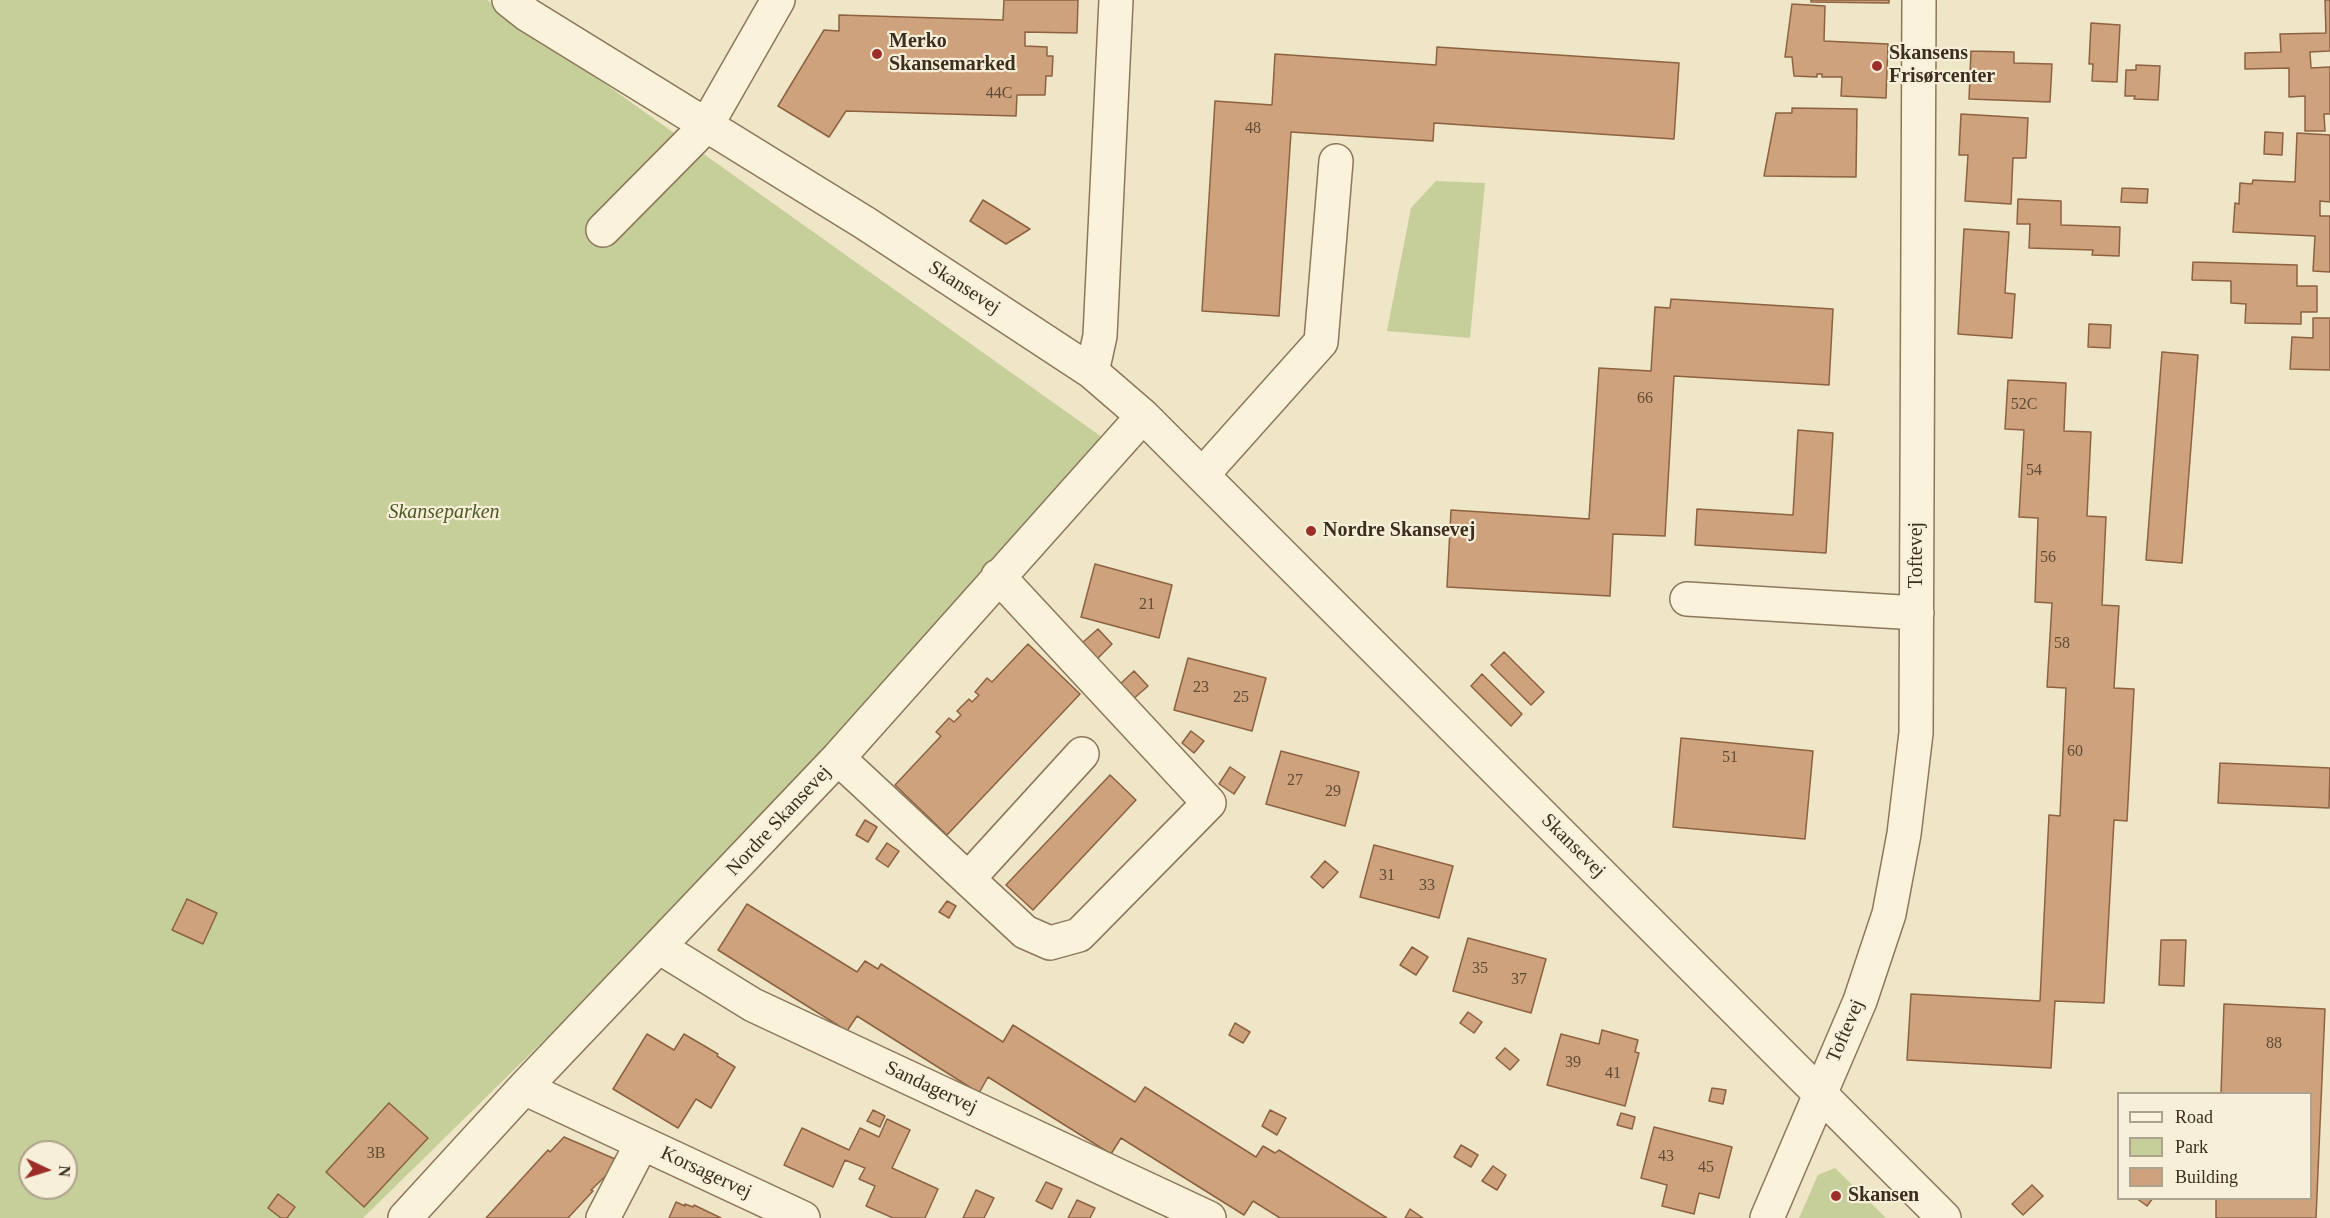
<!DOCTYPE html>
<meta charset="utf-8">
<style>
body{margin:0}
#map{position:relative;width:2330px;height:1218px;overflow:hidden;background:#efe5c7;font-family:Georgia,serif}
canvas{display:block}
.legend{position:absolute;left:2117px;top:1092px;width:195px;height:108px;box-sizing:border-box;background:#f7efd7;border:2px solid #aca28d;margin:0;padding:8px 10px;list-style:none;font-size:18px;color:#3c2e1f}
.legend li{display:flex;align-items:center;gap:12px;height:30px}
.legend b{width:30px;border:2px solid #aca28d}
.north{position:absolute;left:18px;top:1140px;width:60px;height:60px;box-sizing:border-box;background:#f7efd7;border:2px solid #aca28d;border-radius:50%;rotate:94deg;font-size:16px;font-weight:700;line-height:24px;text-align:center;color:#3c2e1f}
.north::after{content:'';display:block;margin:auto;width:21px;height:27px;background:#9c2e2a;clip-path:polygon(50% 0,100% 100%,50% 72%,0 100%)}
</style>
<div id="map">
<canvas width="2330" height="1218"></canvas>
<ul class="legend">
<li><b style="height:8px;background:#faf2db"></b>Road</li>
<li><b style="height:16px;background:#c6ce9a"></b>Park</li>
<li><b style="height:16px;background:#cea27c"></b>Building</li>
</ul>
<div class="north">N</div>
</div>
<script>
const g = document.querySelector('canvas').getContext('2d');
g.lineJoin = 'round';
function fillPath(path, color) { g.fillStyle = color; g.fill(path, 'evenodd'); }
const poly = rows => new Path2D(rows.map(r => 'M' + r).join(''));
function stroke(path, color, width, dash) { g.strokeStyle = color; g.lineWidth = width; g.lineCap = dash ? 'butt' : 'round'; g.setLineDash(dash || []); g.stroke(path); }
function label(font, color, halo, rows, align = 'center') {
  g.font = font + ' Georgia,serif'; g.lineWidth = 4.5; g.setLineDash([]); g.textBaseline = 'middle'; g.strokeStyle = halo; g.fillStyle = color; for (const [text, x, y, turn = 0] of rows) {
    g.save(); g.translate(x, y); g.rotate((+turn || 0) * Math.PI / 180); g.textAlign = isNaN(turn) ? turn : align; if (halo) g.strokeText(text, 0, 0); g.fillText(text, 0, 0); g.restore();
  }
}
fillPath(poly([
 [0,0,487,0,1106,440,734,854,363,1218,0,1218],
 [30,1152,66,1152,66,1188,30,1188],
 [1436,181,1485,183,1470,338,1387,331,1411,208],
 [1835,1168,1886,1218,1799,1218,1818,1175]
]), '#c6ce9a');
const building = poly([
 [1004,0,1078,0,1077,33,1025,32,1025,46,1047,47,1047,56,1053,56,1052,76,1046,76,1045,95,1017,95,1016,116,846,111,829,137,778,106,824,30,839,31,839,15,1003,20,1004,0],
 [1811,0,1889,0,1889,3,1811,2,1811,0],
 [2325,0,2330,0,2330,51,2310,52,2311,68,2330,67,2330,114,2324,114,2325,131,2305,131,2305,96,2289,97,2289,68,2245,69,2245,53,2281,52,2280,34,2326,33,2325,0],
 [1792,4,1825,6,1824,41,1888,44,1886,98,1841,96,1842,77,1822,77,1822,74,1817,74,1817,77,1794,76,1792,57,1785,57,1792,4],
 [2091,23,2120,25,2117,82,2092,81,2093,64,2089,64,2091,23],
 [1437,47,1679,63,1674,139,1434,123,1433,141,1291,132,1279,316,1202,311,1215,101,1272,105,1275,54,1436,65,1437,47],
 [1971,51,2014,52,2014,63,2052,64,2050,102,1969,99,1971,51],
 [2136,65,2160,66,2158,100,2134,99,2135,96,2125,96,2126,70,2136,70,2136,65],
 [1792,108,1857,109,1856,177,1764,176,1776,113,1792,113,1792,108],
 [1961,114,2028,118,2026,158,2013,158,2011,204,1965,201,1968,155,1959,155,1961,114],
 [2265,132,2283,133,2282,155,2264,154,2265,132],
 [2297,133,2330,135,2330,202,2320,201,2320,216,2330,216,2330,272,2313,271,2315,236,2233,232,2235,203,2239,204,2240,183,2252,184,2253,180,2295,182,2297,133],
 [2122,188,2148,189,2147,203,2121,202,2122,188],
 [2018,199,2061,201,2061,225,2120,227,2119,256,2092,255,2093,250,2029,248,2030,224,2017,224,2018,199],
 [983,200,1030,229,1006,244,970,221,983,200],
 [1964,229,2009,232,2005,293,2015,294,2012,338,1958,334,1964,229],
 [2193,262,2297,265,2297,286,2317,286,2317,312,2301,312,2301,324,2245,323,2246,304,2231,303,2231,281,2192,280,2193,262],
 [1671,299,1833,309,1829,385,1674,376,1665,536,1613,534,1610,596,1447,587,1451,510,1589,519,1599,368,1651,371,1655,307,1670,308,1671,299],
 [2313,318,2330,318,2330,370,2290,369,2292,337,2313,338,2313,318],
 [2089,324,2111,325,2110,348,2088,347,2089,324],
 [2162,352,2198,355,2182,563,2146,560,2162,352],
 [2008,380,2066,383,2064,431,2091,432,2087,516,2106,517,2102,605,2119,606,2114,688,2134,689,2127,821,2114,820,2104,1003,2055,1001,2051,1068,1907,1060,1911,994,2040,1001,2049,815,2060,816,2066,688,2047,687,2052,603,2035,602,2038,518,2019,517,2024,430,2005,429,2008,380],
 [1798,430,1833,433,1826,553,1695,545,1697,509,1793,515,1798,430],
 [1095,564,1172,585,1159,638,1081,617,1095,564],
 [1098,629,1112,644,1097,659,1082,643,1098,629],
 [1028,644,1080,694,947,835,895,785,941,736,936,732,949,718,954,722,961,715,957,711,969,699,972,702,979,695,975,692,987,678,992,682,1028,644],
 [1504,652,1544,692,1531,705,1491,665,1504,652],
 [1188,658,1266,678,1252,731,1174,710,1188,658],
 [1134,671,1148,686,1131,701,1118,686,1134,671],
 [1482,674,1522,714,1511,726,1471,686,1482,674],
 [1191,731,1204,741,1194,753,1182,743,1191,731],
 [1681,738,1813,751,1805,839,1673,827,1681,738],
 [1281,751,1359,772,1345,826,1266,804,1281,751],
 [2220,763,2330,768,2329,808,2218,803,2220,763],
 [1230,767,1245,777,1234,794,1219,784,1230,767],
 [1110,775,1136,800,1033,910,1006,885,1110,775],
 [865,820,877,827,868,842,856,835,865,820],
 [887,843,899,851,888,867,876,859,887,843],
 [1374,845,1453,866,1439,918,1360,897,1374,845],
 [1325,861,1338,872,1323,888,1311,877,1325,861],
 [187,899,217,913,203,944,172,930,187,899],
 [947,901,956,906,949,918,939,912,947,901],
 [747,904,857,972,865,961,878,969,881,964,1003,1042,1013,1025,1135,1102,1145,1087,1256,1157,1263,1146,1275,1153,1279,1150,1387,1218,1280,1218,1253,1201,1244,1215,1121,1138,1111,1154,988,1077,979,1093,857,1016,847,1031,718,950,747,904],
 [1468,938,1546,959,1531,1013,1453,991,1468,938],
 [2161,940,2186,940,2184,986,2159,985,2161,940],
 [1412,947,1428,957,1416,975,1400,965,1412,947],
 [2224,1004,2325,1009,2316,1218,2216,1218,2216,1198,2310,1198,2310,1094,2221,1094,2224,1004],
 [1468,1012,1482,1022,1474,1033,1460,1023,1468,1012],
 [1235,1023,1250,1032,1243,1043,1229,1035,1235,1023],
 [1602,1030,1638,1040,1635,1052,1639,1053,1625,1106,1547,1085,1561,1034,1599,1044,1602,1030],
 [647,1034,674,1050,684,1034,718,1054,717,1056,735,1067,711,1108,696,1099,678,1128,613,1089,647,1034],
 [1505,1048,1519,1060,1510,1070,1496,1058,1505,1048],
 [1712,1088,1726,1090,1723,1104,1709,1101,1712,1088],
 [389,1103,428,1138,364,1207,326,1172,389,1103],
 [873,1110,885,1116,880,1127,867,1121,873,1110],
 [1270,1110,1286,1118,1277,1135,1262,1126,1270,1110],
 [1621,1113,1635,1117,1632,1129,1617,1125,1621,1113],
 [887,1119,910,1130,892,1168,938,1189,925,1218,893,1218,866,1206,875,1186,859,1179,865,1168,845,1160,833,1187,784,1165,802,1128,849,1150,860,1128,879,1137,887,1119],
 [1654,1127,1732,1147,1719,1198,1699,1193,1694,1214,1662,1206,1667,1185,1641,1178,1654,1127],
 [564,1137,615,1159,617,1165,591,1190,593,1191,568,1218,486,1218,548,1150,550,1152,564,1137],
 [1461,1145,1478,1155,1471,1167,1454,1157,1461,1145],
 [1493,1166,1506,1175,1497,1190,1482,1181,1493,1166],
 [1046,1182,1062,1189,1052,1209,1036,1201,1046,1182],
 [2032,1185,2043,1196,2023,1215,2012,1204,2032,1185],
 [976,1190,994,1198,984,1218,963,1218,976,1190],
 [278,1194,295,1207,287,1218,281,1218,268,1208,278,1194],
 [2136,1198,2153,1198,2147,1206,2136,1198],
 [1077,1200,1095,1208,1090,1218,1068,1218,1077,1200],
 [676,1202,685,1206,685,1204,693,1207,694,1205,721,1218,669,1218,676,1202],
 [1410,1209,1423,1218,1405,1218,1410,1209]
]);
fillPath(building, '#cea27c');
stroke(building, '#8c6241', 1.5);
const minor = poly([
 [509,0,528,15,865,223,1092,372,1143,416,1944,1218],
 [603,230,706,126,778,0],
 [1092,372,1100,336,1116,0],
 [1203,474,1321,342,1336,161],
 [1687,599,1917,613],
 [838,758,1025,932,1050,943,1079,935,1209,803,998,576],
 [968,879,1082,754],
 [659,947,753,1005,1209,1218],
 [524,1088,803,1218],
 [405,1218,524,1088,838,758,1143,416],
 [603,1218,642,1143],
 [1767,1218,1860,1001,1889,914,1904,834,1916,733,1919,0]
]);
stroke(minor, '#8c775b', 36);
stroke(minor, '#faf2db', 33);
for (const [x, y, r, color] of [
 [877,54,6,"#9c2e2a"],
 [1877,66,6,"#9c2e2a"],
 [1311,531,6,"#9c2e2a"],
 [1836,1196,6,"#9c2e2a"]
]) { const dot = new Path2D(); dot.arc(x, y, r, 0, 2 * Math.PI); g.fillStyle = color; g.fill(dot); stroke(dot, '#f7efd7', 2); }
label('16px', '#604b36', null, [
 ["44C",999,94],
 ["48",1253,129],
 ["66",1645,399],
 ["52C",2024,405],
 ["54",2034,471],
 ["56",2048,558],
 ["21",1147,605],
 ["58",2062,644],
 ["23",1201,688],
 ["25",1241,698],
 ["60",2075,752],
 ["51",1730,758],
 ["27",1295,781],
 ["29",1333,792],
 ["31",1387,876],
 ["33",1427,886],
 ["35",1480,969],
 ["37",1519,980],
 ["88",2274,1044],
 ["39",1573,1063],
 ["41",1613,1074],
 ["3B",376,1154],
 ["43",1666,1157],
 ["45",1706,1168]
]);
label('bold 20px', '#3c2e1f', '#f7efd7', [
 ["Merko",889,42],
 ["Skansemarked",889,65],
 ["Skansens",1889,54],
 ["Frisørcenter",1889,77],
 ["Nordre Skansevej",1323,531],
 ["Skansen",1848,1196]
], 'left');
label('20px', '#3c2e1f', '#f7efd7', [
 ["Skansevej",964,288,33],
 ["Toftevej",1917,555,-90],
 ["Nordre Skansevej",779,821,-47],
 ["Skansevej",1573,846,45],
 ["Toftevej",1846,1031,-67],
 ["Sandagervej",931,1088,25],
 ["Korsagervej",706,1173,25]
]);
label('italic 20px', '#4a5926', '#f7efd7', [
 ["Skanseparken",444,513]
]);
</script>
